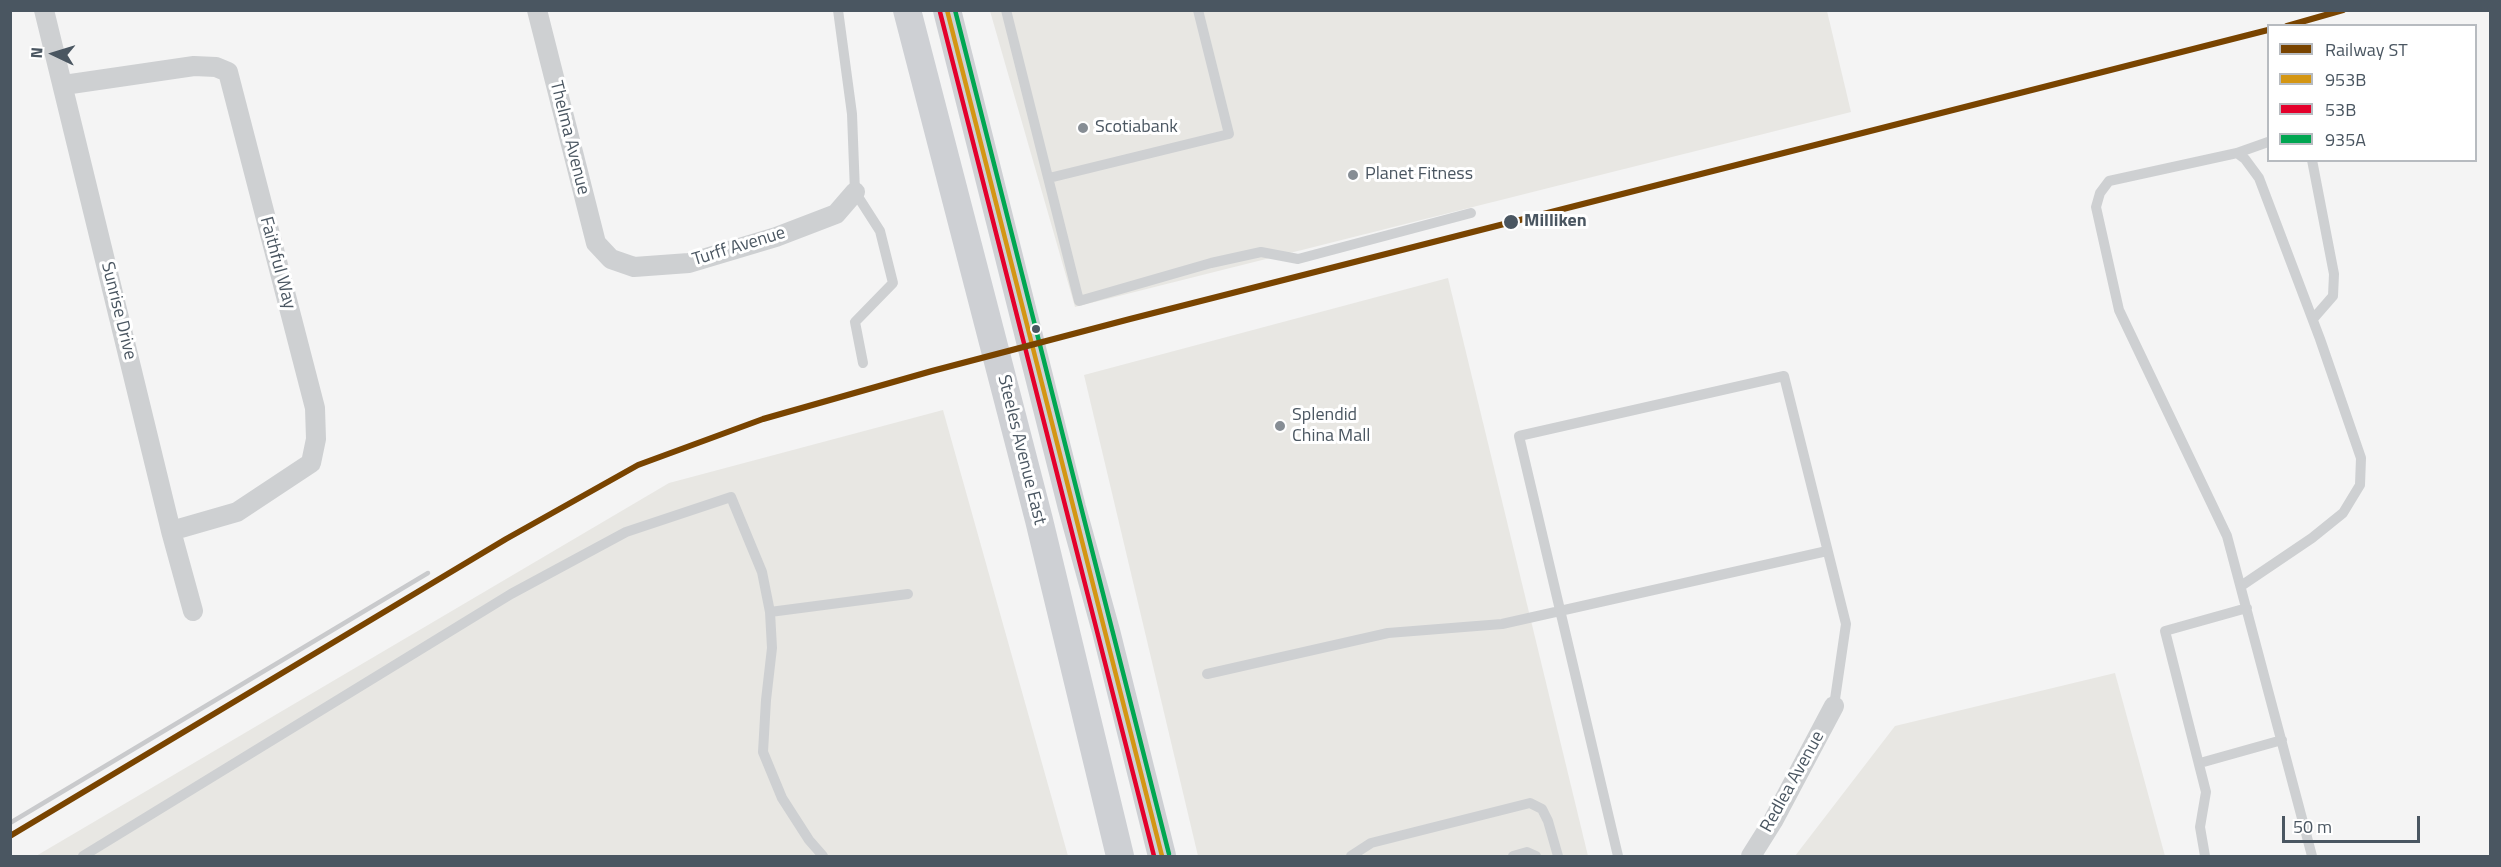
<!DOCTYPE html>
<style>
body{margin:0}
#map{position:relative;width:2501px;height:867px;overflow:hidden;background:#f4f4f4;font-family:"Titillium Web",sans-serif}
canvas{display:block}
.frame{position:absolute;inset:0;border:12px solid #4a5661;pointer-events:none}
.legend{position:absolute;left:2267px;top:24px;width:210px;height:138px;box-sizing:border-box;background:#fff;border:2px solid #b7bbc0;margin:0;padding:8px 10px;list-style:none;font-size:18px;color:#4a5661}
.legend li{display:flex;align-items:center;gap:12px;height:30px}
.legend b{width:30px;border:2px solid #b7bbc0}
.north{position:absolute;left:24px;top:24px;width:60px;height:60px;-webkit-text-stroke:4px #fff;paint-order:stroke;rotate:274deg;font-size:16px;font-weight:700;line-height:24px;text-align:center;color:#4a5661}
.north::after{content:'';display:block;margin:auto;width:21px;height:27px;background:#4a5661;clip-path:polygon(50% 0,100% 100%,50% 72%,0 100%)}
.scale{position:absolute;left:2282px;top:816px;width:138px;height:27px;box-sizing:border-box;border:3px solid #4a5661;border-top:0;padding-left:8px;font-size:18px;line-height:21px;white-space:nowrap;color:#4a5661;-webkit-text-stroke:4px #fff;paint-order:stroke}
</style>
<div id="map">
<canvas width="2501" height="867"></canvas>
<div class="frame"></div>
<ul class="legend">
<li><b style="height:8px;background:#794400"></b>Railway ST</li>
<li><b style="height:8px;background:#d49613"></b>953B</li>
<li><b style="height:8px;background:#e4002b"></b>53B</li>
<li><b style="height:8px;background:#00a651"></b>935A</li>
</ul>
<div class="north">N</div>
<div class="scale">50 m</div>
</div>
<script>
const g = document.querySelector('canvas').getContext('2d');
g.lineJoin = 'round';
function fillPath(path, color) { g.fillStyle = color; g.fill(path, 'evenodd'); }
const poly = rows => new Path2D(rows.map(r => 'M' + r).join(''));
function stroke(path, color, width, dash) { g.strokeStyle = color; g.lineWidth = width; g.lineCap = dash ? 'butt' : 'round'; g.setLineDash(dash || []); g.stroke(path); }
function label(font, color, halo, rows, align = 'center') {
  g.font = font + ' "Titillium Web",sans-serif'; g.lineWidth = 6; g.setLineDash([]); g.textBaseline = 'middle'; g.strokeStyle = halo; g.fillStyle = color; for (const [text, x, y, turn = 0] of rows) {
    g.save(); g.translate(x, y); g.rotate((+turn || 0) * Math.PI / 180); g.textAlign = isNaN(turn) ? turn : align; if (halo) g.strokeText(text, 0, 0); g.fillText(text, 0, 0); g.restore();
  }
}
fillPath(poly([
 [990,11,1827,11,1851,112,1075,307],
 [1448,278,1588,856,1198,856,1084,375],
 [943,410,1068,856,36,856,669,483],
 [2115,673,2165,856,1795,856,1895,726]
]), '#e8e7e3');
stroke(poly([
 [838,10,852,114,855,192,880,231,893,283,855,322,863,363],
 [1006,10,1079,301,1211,263,1261,252,1298,259,1471,213],
 [2237,153,2268,142],
 [2312,160,2334,274,2333,296,2313,319],
 [1049,178,1229,134,1198,10],
 [2241,586,2312,538,2343,513,2360,485,2361,458,2320,339,2259,178,2245,159,2237,153,2109,181,2100,193,2096,207,2119,310,2227,536,2312,856],
 [770,612,908,594],
 [1207,674,1388,633,1502,624,1827,551],
 [2200,763,2282,740],
 [83,856,511,594,626,532,731,497,762,572,770,612,772,648,766,700,763,752,782,798,809,840,823,856],
 [1351,856,1371,843,1530,803,1542,809,1548,821,1558,856],
 [1513,856,1527,852,1536,856],
 [1618,856,1519,436,1784,376,1846,624,1834,706],
 [2205,856,2200,827,2206,792,2165,631,2247,608]
]), '#ced0d2', 10);
stroke(poly([
 [44,10,171,531,193,611],
 [537,10,596,243,611,259,634,267,689,263,776,237,836,214,855,192],
 [64,85,194,66,216,67,228,72,315,408,316,439,311,463,237,512,171,531],
 [1751,856,1773,821,1834,706]
]), '#ced0d2', 20);
stroke(poly([
 [907,10,1039,520,1120,856],
 [947,10,1072,508,1106,631,1162,856]
]), '#ced0d4', 28);
stroke(poly([
 [10,823,428,573]
]), '#c9cacc', 4.5);
stroke(poly([
 [947,10,1162,856]
]), '#d49613', 4.5);
stroke(poly([
 [940,12,1154,856]
]), '#e4002b', 4.5);
stroke(poly([
 [955,10,1169,854]
]), '#00a651', 4.5);
stroke(poly([
 [2287,26,2343,10],
 [10,836,506,539,638,465,763,419,932,371,1130,319,2268,30]
]), '#794400', 6);
for (const [x, y, r, color] of [
 [1083,128,6,"#868d94"],
 [1353,175,6,"#868d94"],
 [1511,222,8,"#4a5661"],
 [1036,329,5,"#4a5661"],
 [1280,426,6,"#868d94"]
]) { const dot = new Path2D(); dot.arc(x, y, r, 0, 2 * Math.PI); g.fillStyle = color; g.fill(dot); stroke(dot, '#fff', 2); }
label('18px', '#4a5661', '#fff', [
 ["Scotiabank",1095,128],
 ["Planet Fitness",1365,175],
 ["Splendid",1292,416],
 ["China Mall",1292,437]
], 'left');
label('18px', '#4a5661', '#fff', [
 ["Thelma Avenue",569,138,76],
 ["Turff Avenue",739,247,-17],
 ["Faithful Way",277,263,75],
 ["Sunrise Drive",118,311,76],
 ["Steeles Avenue East",1021,450,76],
 ["Redlea Avenue",1793,782,-61]
]);
label('bold 18px', '#4a5661', '#fff', [
 ["Milliken",1524,222]
], 'left');
</script>
